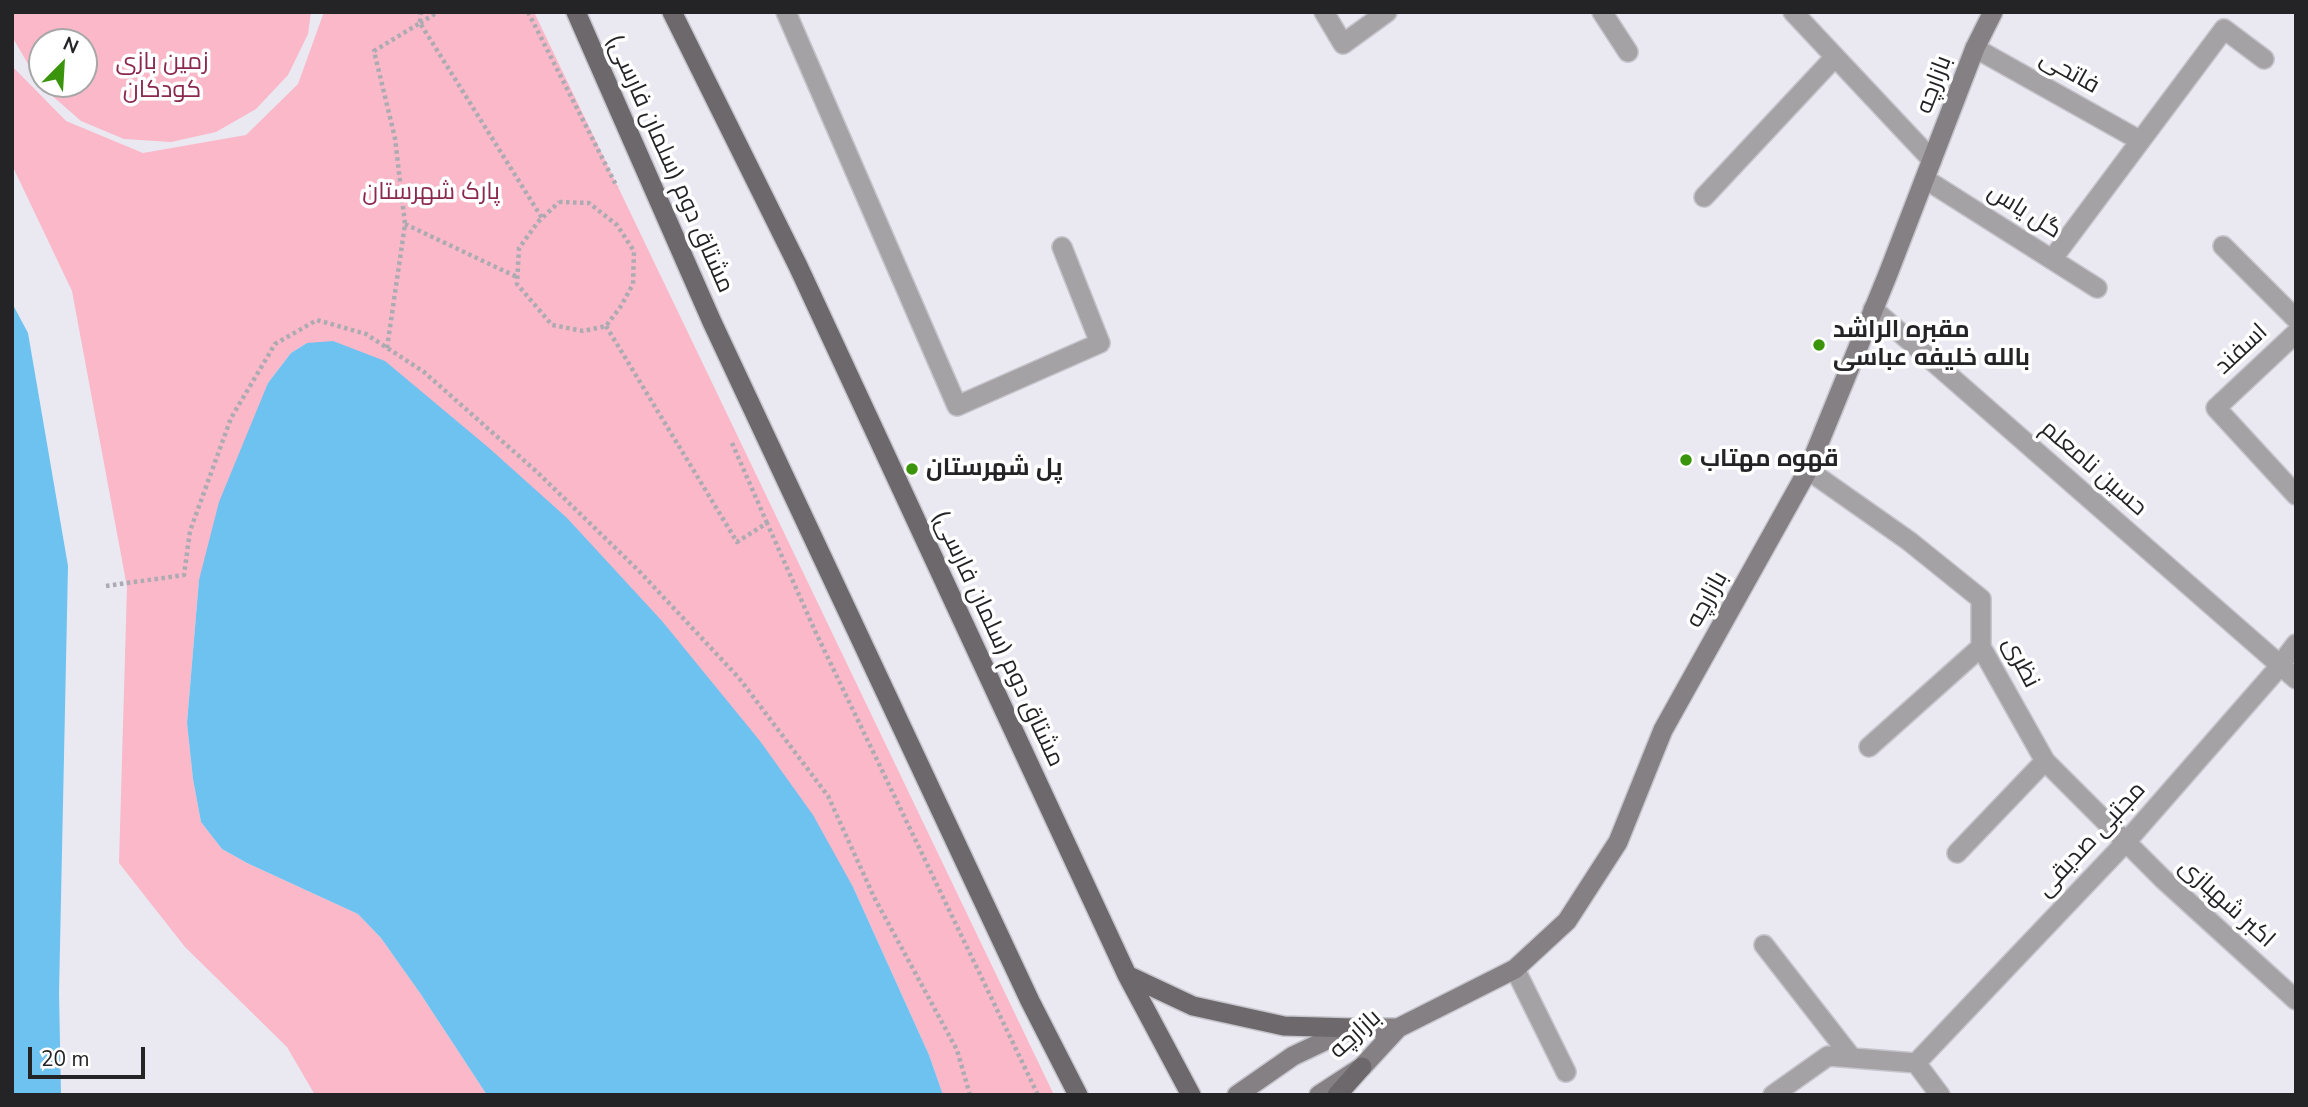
<!DOCTYPE html>
<meta charset="utf-8">
<style>
body{margin:0}
#map{position:relative;width:2308px;height:1107px;overflow:hidden;background:#eae8f1;font-family:"Nunito Sans",sans-serif}
canvas{display:block}
.frame{position:absolute;inset:0;border:14px solid #242326;pointer-events:none}
.north{position:absolute;left:28px;top:28px;width:70px;height:70px;box-sizing:border-box;background:#fff;border:2px solid #a7a7a8;border-radius:50%;rotate:24deg;font-size:19px;font-weight:700;line-height:28px;text-align:center;color:#242326}
.north::after{content:'';display:block;margin:auto;width:24px;height:32px;background:#3a950d;clip-path:polygon(50% 0,100% 100%,50% 72%,0 100%)}
.scale{position:absolute;left:28px;top:1047px;width:117px;height:32px;box-sizing:border-box;border:4px solid #242326;border-top:0;padding-left:9px;font-size:21px;line-height:24px;white-space:nowrap;color:#242326;-webkit-text-stroke:5px #fff;paint-order:stroke}
</style>
<div id="map">
<canvas width="2308" height="1107"></canvas>
<div class="frame"></div>
<div class="north">N</div>
<div class="scale">20 m</div>
</div>
<script>
const g = document.querySelector('canvas').getContext('2d');
g.lineJoin = 'round';
function fillPath(path, color) { g.fillStyle = color; g.fill(path, 'evenodd'); }
const poly = rows => new Path2D(rows.map(r => 'M' + r).join(''));
function stroke(path, color, width, dash) { g.strokeStyle = color; g.lineWidth = width; g.lineCap = dash ? 'butt' : 'round'; g.setLineDash(dash || []); g.stroke(path); }
function label(font, color, halo, rows, align = 'center') {
  g.font = font + ' "Nunito Sans",Cairo,sans-serif'; g.lineWidth = 7; g.setLineDash([]); g.textBaseline = 'middle'; g.strokeStyle = halo; g.fillStyle = color; for (const [text, x, y, turn = 0] of rows) {
    g.save(); g.translate(x, y); g.rotate((+turn || 0) * Math.PI / 180); g.textAlign = isNaN(turn) ? turn : align; if (halo) g.strokeText(text, 0, 0); g.fillText(text, 0, 0); g.restore();
  }
}
fillPath(poly([
 [12,12,311,12,308,34,288,75,256,109,216,132,171,142,124,139,81,121,41,86,14,40],
 [42,42,84,42,84,84,42,84],
 [324,12,534,12,1054,1095,943,1095,929,1055,853,887,307,343,291,353,268,383,199,580,187,723,193,779,201,822,222,849,247,863,358,914,381,938,420,993,487,1095,315,1095,287,1047,185,947,119,863,127,587,72,291,12,165,12,66,66,121,143,153,246,135,298,84]
]), '#fab8c9');
fillPath(poly([
 [12,303,28,333,68,566,59,993,61,1095,12,1095],
 [333,341,385,361,489,448,567,518,662,621,760,741,813,815,853,887,929,1055,943,1095,487,1095,420,993,381,938,358,914,247,863,222,849,201,822,193,779,187,723,199,580,219,502,268,383,291,353,307,343]
]), '#6dc2f0');
const minor = poly([
 [786,12,957,406,1100,343,1062,247],
 [1324,12,1343,44,1387,12],
 [1602,12,1628,52],
 [1793,12,1932,160],
 [1975,48,2139,140],
 [1925,179,2097,288],
 [1704,197,1835,57],
 [2223,246,2296,319],
 [2053,258,2224,29,2264,59],
 [1873,309,2296,679],
 [2296,333,2216,408,2296,495],
 [1808,470,1909,541,1981,599,1981,647,2045,761,2163,879,2296,1000],
 [1869,747,1981,647],
 [1957,853,2045,761],
 [1764,945,1852,1058],
 [1515,969,1566,1072],
 [1916,1063,2126,842,2273,674,2296,644],
 [1916,1063,1940,1095],
 [1773,1095,1828,1056,1916,1063]
]);
const secondary = poly([
 [1237,1095,1293,1056,1352,1028,1398,1028],
 [1319,1095,1362,1067,1398,1028,1515,969,1567,921,1618,842,1663,730,1808,470,1888,274,1975,48,1993,12]
]);
const primary = poly([
 [576,12,712,322,1030,1001,1078,1095],
 [672,12,798,266,1127,975,1191,1095],
 [1127,975,1193,1006,1284,1026,1352,1028],
 [1337,1095,1362,1067]
]);
stroke(minor, '#c6c5cc', 22);
stroke(secondary, '#c6c5cc', 22);
stroke(primary, '#c6c5cc', 22);
stroke(poly([
 [528,12,617,187],
 [420,22,421,12],
 [420,23,438,12],
 [559,202,589,203,617,225,634,251,633,284,621,306,606,326,583,331,552,325,517,284,519,248,538,222,559,202],
 [405,224,517,277],
 [606,326,737,542,767,523,816,633,1038,1095],
 [387,348,405,224,395,138,374,51,420,23,542,218],
 [732,443,767,523],
 [106,586,184,575,190,531,231,418,275,344,317,320,366,334,424,372,537,472,639,571,739,678,828,796,874,897,957,1050,970,1095]
]), '#adabb2', 4.5, [3.5, 3.5]);
stroke(minor, '#a5a2a5', 19);
stroke(secondary, '#858084', 19);
stroke(primary, '#6d686c', 19);
for (const [x, y, r, color] of [
 [1819,345,7,"#3a950d"],
 [1686,460,7,"#3a950d"],
 [912,469,7,"#3a950d"]
]) { const dot = new Path2D(); dot.arc(x, y, r, 0, 2 * Math.PI); g.fillStyle = color; g.fill(dot); stroke(dot, '#fff', 2.5); }
label('24px', '#8a284d', '#fff', [
 ["زمین بازی",162,63],
 ["کودکان",162,91],
 ["پارک شهرستان",431,193]
]);
label('24px', '#242326', '#fff', [
 ["فاتحی",2069,73,29],
 ["بازارچه",1935,85,-69],
 ["مشتاق دوم (سلمان فارسی)",669,164,66],
 ["گل یاس",2024,212,32],
 ["اسفند",2242,350,-43],
 ["حسین نامعلم",2093,469,41],
 ["بازارچه",1708,600,-61],
 ["مشتاق دوم (سلمان فارسی)",997,639,65],
 ["نظری",2020,663,63],
 ["مجتبی صدیقی",2092,840,-47],
 ["اکبر شهبازی",2226,904,42],
 ["بازارچه",1356,1035,-42]
]);
label('bold 24px', '#242326', '#fff', [
 ["مقبره الراشد",1833,331],
 ["بالله خلیفه عباسی",1833,359],
 ["قهوه مهتاب",1700,460],
 ["پل شهرستان",926,469]
], 'left');
</script>
